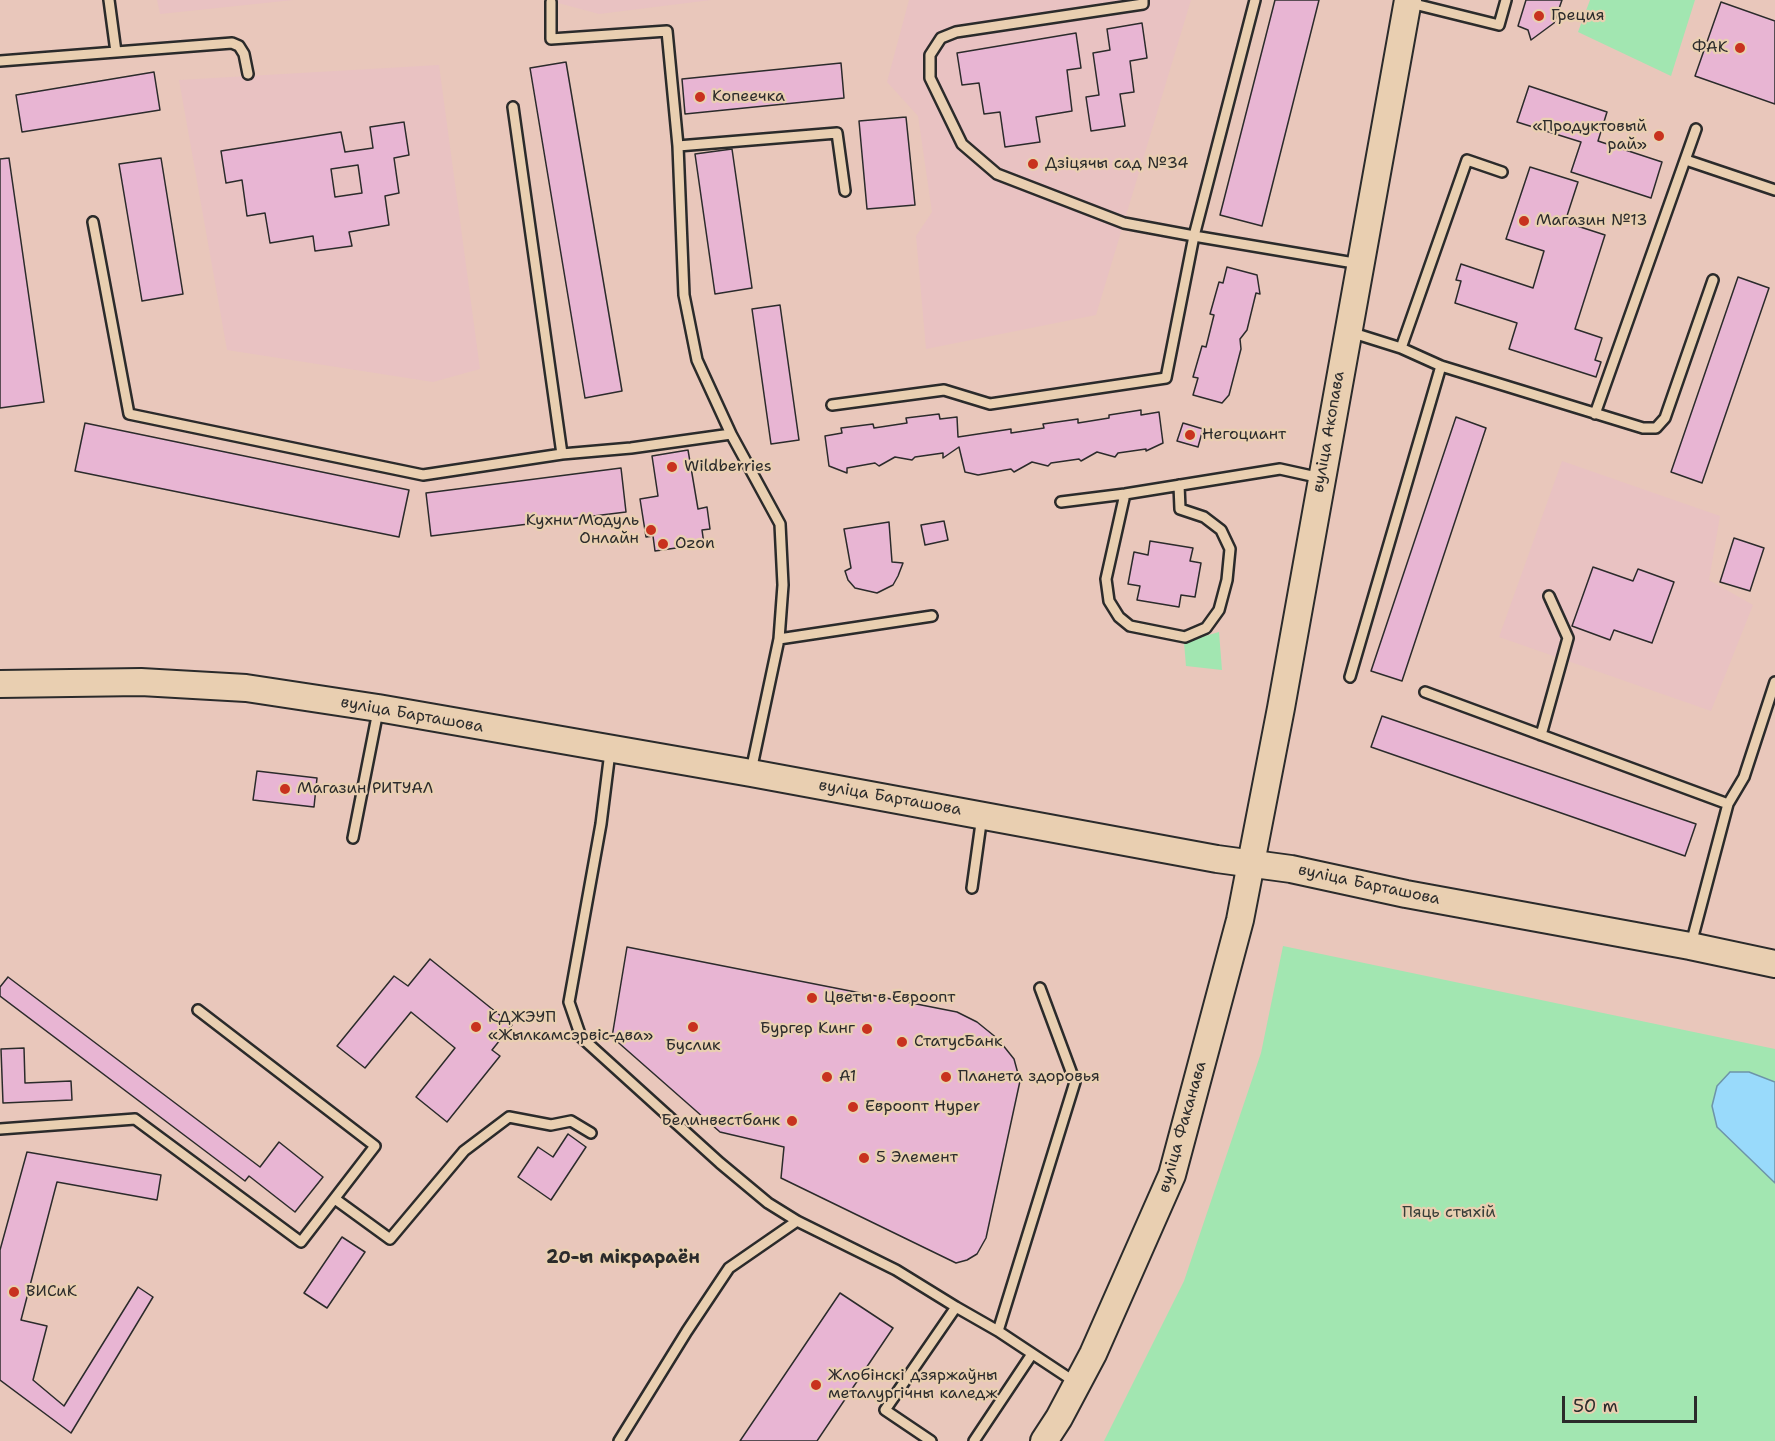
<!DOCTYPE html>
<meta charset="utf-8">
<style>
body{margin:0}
#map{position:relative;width:1775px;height:1441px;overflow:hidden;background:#e9c7bb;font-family:"Shantell Sans",sans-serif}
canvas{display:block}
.scale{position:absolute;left:1562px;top:1396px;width:135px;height:27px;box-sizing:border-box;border:3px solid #2b2b2b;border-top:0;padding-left:8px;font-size:18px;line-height:21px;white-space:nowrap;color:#2b2b2b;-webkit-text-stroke:4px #e9cfb1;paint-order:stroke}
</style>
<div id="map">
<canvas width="1775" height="1441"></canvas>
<div class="scale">50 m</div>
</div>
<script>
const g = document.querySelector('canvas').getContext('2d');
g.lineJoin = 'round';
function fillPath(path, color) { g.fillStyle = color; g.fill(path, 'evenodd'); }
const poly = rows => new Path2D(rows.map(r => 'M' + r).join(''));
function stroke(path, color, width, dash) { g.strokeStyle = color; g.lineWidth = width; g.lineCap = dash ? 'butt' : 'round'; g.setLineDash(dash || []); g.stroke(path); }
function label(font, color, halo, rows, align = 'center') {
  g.font = font + ' "Shantell Sans",sans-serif'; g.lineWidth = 4.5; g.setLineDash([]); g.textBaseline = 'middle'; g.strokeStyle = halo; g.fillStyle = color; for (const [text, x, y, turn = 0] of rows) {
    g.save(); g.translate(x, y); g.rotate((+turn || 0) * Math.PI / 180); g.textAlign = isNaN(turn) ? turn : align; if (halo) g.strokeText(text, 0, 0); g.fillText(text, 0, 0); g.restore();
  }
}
fillPath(poly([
 [157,0,293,0,160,14],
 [547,0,711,0,599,14],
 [909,0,1191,0,1096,315,926,349,916,236,932,212,918,116,887,82],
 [439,65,480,369,433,382,227,350,179,80],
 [1562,461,1720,516,1709,580,1753,605,1711,711,1499,637]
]), '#e9c2c2');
fillPath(poly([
 [1590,0,1695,0,1671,76,1578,32],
 [1219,632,1222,670,1186,666,1184,642],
 [1283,946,1775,1049,1775,1441,1104,1441,1184,1281,1261,1053]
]), '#a2e6b1');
const water = poly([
 [1730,1072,1749,1072,1775,1082,1775,1183,1717,1127,1712,1106,1717,1086,1730,1072]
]);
fillPath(water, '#99dafb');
stroke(water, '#6d94a8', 1.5);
const building = poly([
 [1275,0,1319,0,1262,226,1220,215,1275,0],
 [1526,0,1562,0,1554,23,1531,40,1528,30,1518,26,1526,0],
 [1721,2,1775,21,1775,104,1695,76,1721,2],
 [1142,23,1147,58,1130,61,1134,92,1120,94,1125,126,1091,131,1086,97,1099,95,1093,53,1110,50,1107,29,1142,23],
 [1076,33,1081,68,1067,70,1072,111,1036,117,1040,142,1005,147,1000,112,984,114,979,83,962,85,957,53,1076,33],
 [566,62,622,391,585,398,530,68,566,62],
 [841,63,844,98,685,114,682,79,841,63],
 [154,72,160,110,22,132,16,95,154,72],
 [1529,86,1607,112,1598,141,1662,162,1651,198,1571,172,1581,142,1517,122,1529,86],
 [906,117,915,205,867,209,859,121,906,117],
 [404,122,409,155,394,158,399,193,385,196,389,225,349,232,352,246,315,251,313,236,270,243,265,213,247,216,242,180,226,183,221,151,341,132,345,152,373,148,370,127,404,122],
 [358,165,362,193,335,197,331,169,358,165],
 [732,149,752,288,715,294,695,154,732,149],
 [9,158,44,402,0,408,0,159,9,158],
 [161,158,183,294,142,301,119,164,161,158],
 [1530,167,1578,182,1565,222,1605,235,1575,329,1602,338,1595,360,1601,362,1596,377,1509,349,1517,323,1455,303,1461,281,1456,280,1461,264,1533,288,1544,251,1506,239,1530,167],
 [1227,267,1257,275,1260,294,1256,293,1247,330,1240,339,1241,349,1229,395,1222,403,1193,395,1198,378,1193,377,1202,346,1206,347,1214,315,1210,314,1219,282,1223,283,1227,267],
 [1738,277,1769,288,1702,483,1671,472,1738,277],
 [780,305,799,440,771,444,752,309,780,305],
 [1141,410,1141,415,1159,412,1163,443,1146,451,1146,449,1118,453,1115,457,1097,452,1081,461,1079,459,1051,463,1048,466,1032,462,1014,472,1011,469,978,475,965,472,959,447,943,458,943,453,915,457,912,460,895,457,879,466,875,463,847,468,847,473,829,466,825,436,842,433,841,428,873,424,874,428,907,423,906,418,939,414,940,419,957,417,958,437,1011,429,1011,433,1044,428,1043,424,1078,419,1078,423,1109,418,1109,415,1141,410],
 [1456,417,1486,428,1402,681,1371,671,1456,417],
 [85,423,409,490,399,537,75,471,85,423],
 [1183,423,1203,429,1198,447,1177,441,1183,423],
 [688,450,698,509,707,507,710,529,702,530,704,544,655,551,653,536,646,537,640,499,658,496,652,456,688,450],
 [621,468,626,512,431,536,426,493,621,468],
 [944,521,948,540,925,545,921,525,944,521],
 [889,522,892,562,903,563,898,576,893,585,877,593,855,588,848,580,845,571,851,568,844,529,889,522],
 [1734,538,1764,548,1750,591,1720,582,1734,538],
 [1150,541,1193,548,1190,561,1201,563,1195,597,1181,595,1179,607,1137,600,1140,586,1128,584,1134,552,1148,555,1150,541],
 [1593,567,1633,581,1638,569,1674,582,1652,643,1614,630,1610,640,1572,626,1593,567],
 [1382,716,1696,824,1685,856,1371,747,1382,716],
 [257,771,317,778,314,807,253,800,257,771],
 [627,947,957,1012,977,1022,998,1039,1014,1059,1020,1081,986,1238,977,1254,967,1260,956,1263,781,1178,784,1147,720,1132,612,1037,627,947],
 [430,959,512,1025,492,1050,500,1056,447,1122,416,1097,455,1048,411,1012,365,1068,337,1046,394,976,408,986,430,959],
 [8,977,260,1167,279,1142,323,1177,295,1212,249,1176,245,1181,0,996,0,987,8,977],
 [24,1048,25,1083,71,1081,72,1100,3,1103,1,1049,24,1048],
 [568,1134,586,1147,551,1200,518,1177,538,1147,553,1157,568,1134],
 [27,1152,161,1175,157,1200,57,1182,21,1320,47,1326,33,1380,64,1406,138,1287,153,1297,71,1433,0,1380,0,1250,27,1152],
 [342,1237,365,1252,327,1308,304,1293,342,1237],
 [840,1293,893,1328,817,1441,740,1441,840,1293]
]);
fillPath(building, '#e8b5d3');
stroke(building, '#2b2b2b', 1.5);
const service = poly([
 [109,0,116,52],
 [1143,0,1143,4,956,32,941,38,930,55,930,78,962,144,997,174,1124,223,1194,236,1255,0],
 [551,2,551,39,667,31,678,146,684,295,697,360,731,434],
 [1410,3,1499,25,1506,0],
 [0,61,232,43,239,46,244,54,248,74],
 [513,107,562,454],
 [678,146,837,133,845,191],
 [1686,160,1775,190],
 [93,222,129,414,423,475,562,454,631,448,731,434,780,524,783,585,779,639,751,771],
 [1350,332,1401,348,1441,366,1643,428,1656,428,1665,418,1713,280],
 [1401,348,1467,160,1502,172],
 [832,405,944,390,990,404,1166,378,1194,236,1360,264],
 [1595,414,1696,129],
 [1125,494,1106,579,1109,601,1119,617,1130,626,1185,637,1206,628,1219,610,1227,580,1230,549,1221,530,1204,517,1180,509,1179,485],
 [1061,502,1125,494,1280,469,1321,478],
 [779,639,932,616],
 [1350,677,1441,366],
 [1425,692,1728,804],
 [1541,735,1568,638,1549,596],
 [610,752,601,824,569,1002,581,1037,720,1163,768,1203,797,1221,896,1270,956,1307],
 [353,838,378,711],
 [972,888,982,816],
 [1691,944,1728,804,1744,777,1775,682],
 [0,1129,135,1119,301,1242,375,1146,198,1010],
 [335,1199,390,1239,464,1151,509,1117,551,1125,571,1121,591,1133],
 [998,1331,1075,1082,1040,988],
 [619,1441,687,1331,729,1268,797,1221],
 [931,1441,885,1410,956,1307,998,1331,1075,1382],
 [974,1441,1032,1354]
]);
const secondary = poly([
 [0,684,141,682,246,688,378,708,751,773,1217,859,1291,869,1406,894,1690,946,1775,964],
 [1044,1441,1059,1418,1093,1354,1172,1175,1240,920,1281,708,1408,0]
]);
stroke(service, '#2b2b2b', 14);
stroke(secondary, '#2b2b2b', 30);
stroke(service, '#e9cfb1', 9);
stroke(secondary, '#e9cfb1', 26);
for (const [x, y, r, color] of [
 [1539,16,6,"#c8321e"],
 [1740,48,6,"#c8321e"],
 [700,97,6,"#c8321e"],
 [1659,136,6,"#c8321e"],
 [1033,164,6,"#c8321e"],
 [1524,221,6,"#c8321e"],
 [1190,435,6,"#c8321e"],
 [672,467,6,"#c8321e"],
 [651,530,6,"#c8321e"],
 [663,544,6,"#c8321e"],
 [285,789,6,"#c8321e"],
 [812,998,6,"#c8321e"],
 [476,1027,6,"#c8321e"],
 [693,1027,6,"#c8321e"],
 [867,1029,6,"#c8321e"],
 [902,1042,6,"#c8321e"],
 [827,1077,6,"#c8321e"],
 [946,1077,6,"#c8321e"],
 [853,1107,6,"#c8321e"],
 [792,1121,6,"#c8321e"],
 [864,1158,6,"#c8321e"],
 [14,1292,6,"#c8321e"],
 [816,1385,6,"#c8321e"]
]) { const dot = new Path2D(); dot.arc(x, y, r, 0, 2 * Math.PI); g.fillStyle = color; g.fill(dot); stroke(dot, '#e9cfb1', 2); }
label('16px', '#2b2b2b', '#e9cfb1', [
 ["Греция",1551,16],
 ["ФАК",1728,48,"right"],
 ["Копеечка",712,97],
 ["«Продуктовый",1647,127,"right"],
 ["рай»",1647,145,"right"],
 ["Дзіцячы сад №34",1045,164],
 ["Магазин №13",1536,221],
 ["Негоциант",1202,435],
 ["Wildberries",684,467],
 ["Кухни Модуль",639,521,"right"],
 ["Онлайн",639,539,"right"],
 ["Ozon",675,544],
 ["Магазин РИТУАЛ",297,789],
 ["Цветы в Евроопт",824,998],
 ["КДЖЭУП",488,1018],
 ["«Жылкамсэрвіс-два»",488,1036],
 ["Бургер Кинг",855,1029,"right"],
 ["СтатусБанк",914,1042],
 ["Буслик",693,1046,"center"],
 ["A1",839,1077],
 ["Планета здоровья",958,1077],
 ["Евроопт Hyper",865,1107],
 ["Белинвестбанк",780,1121,"right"],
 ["5 Элемент",876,1158],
 ["ВИСиК",26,1292],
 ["Жлобінскі дзяржаўны",828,1376],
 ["металургічны каледж",828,1394]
], 'left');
label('16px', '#2b2b2b', '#e9cfb1', [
 ["вуліца Акопава",1329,432,-80],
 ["вуліца Барташова",412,715,10],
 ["вуліца Барташова",890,798,10],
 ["вуліца Барташова",1369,885,12],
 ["вуліца Факанава",1183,1127,-74]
]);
label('16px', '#373e38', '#e9cfb1', [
 ["Пяць стыхій",1449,1213]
]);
label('bold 18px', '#2b2b2b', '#e9cfb1', [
 ["20-ы мікрараён",623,1258]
]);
</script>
